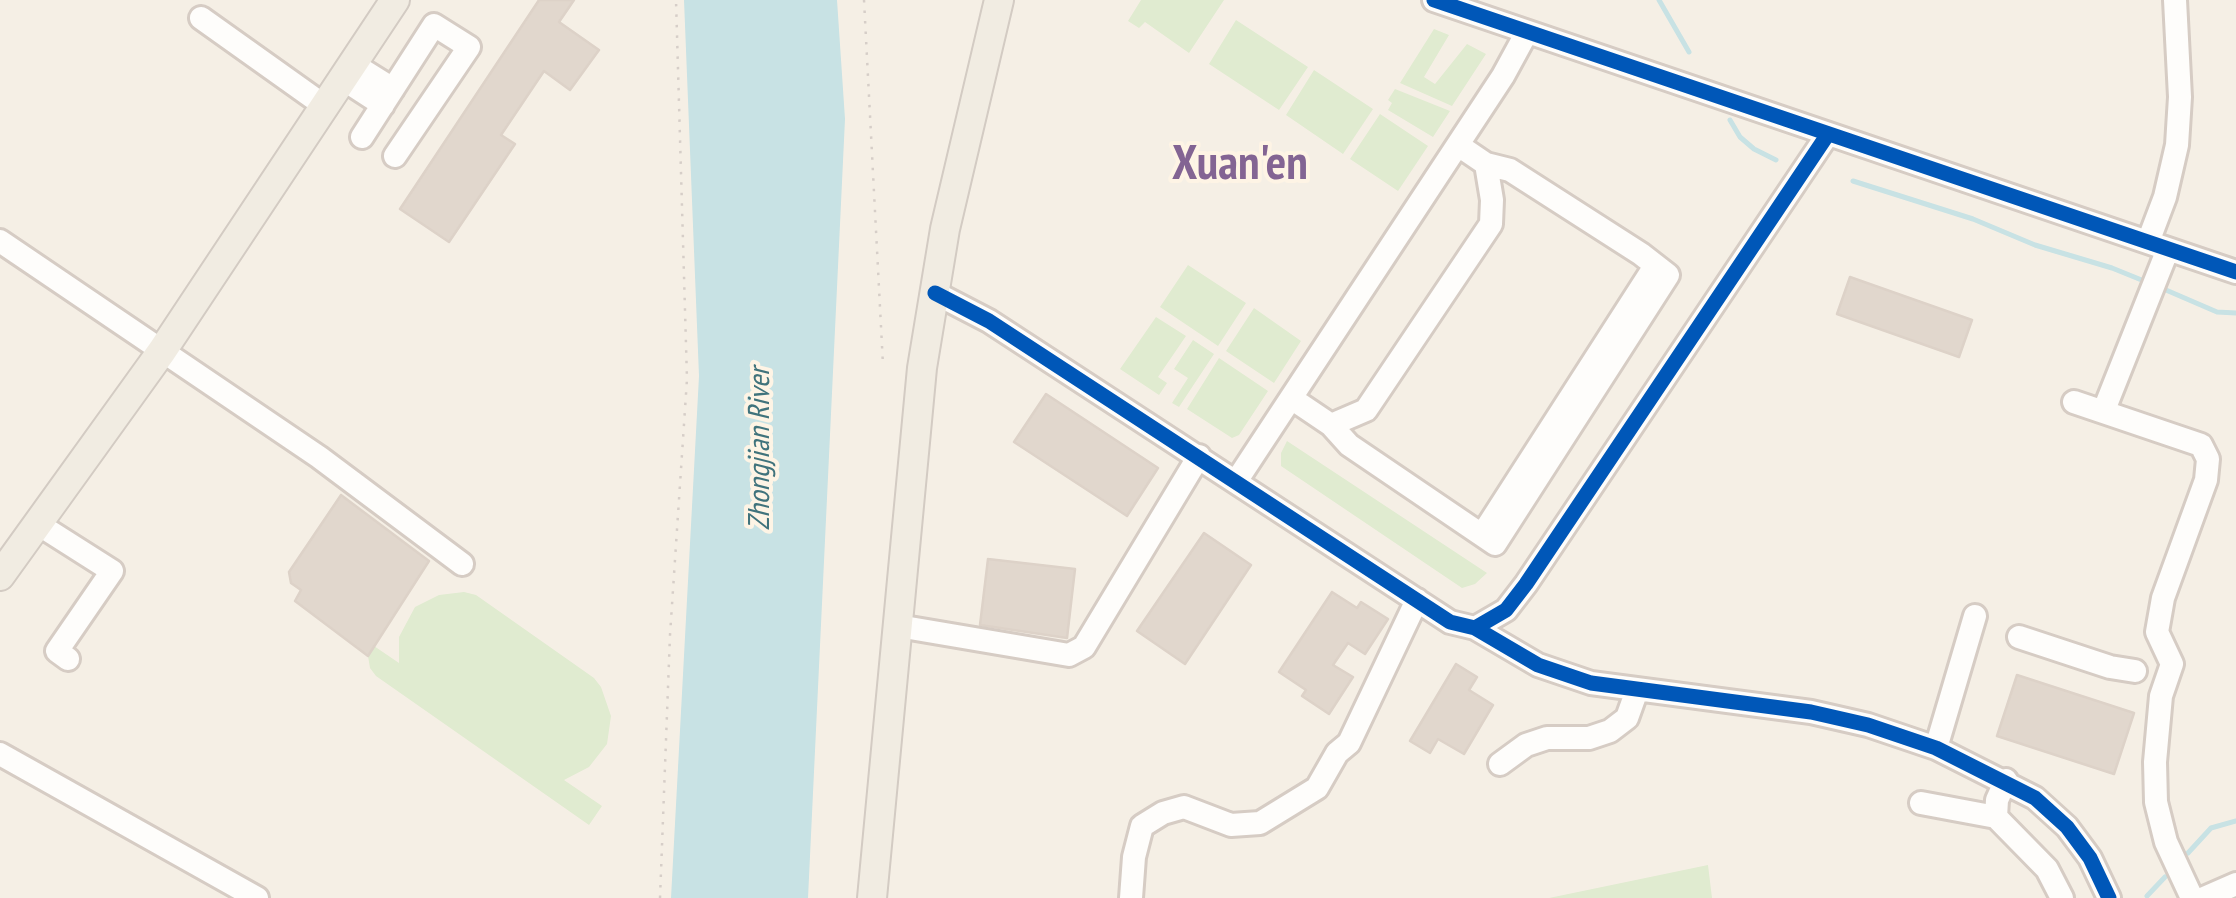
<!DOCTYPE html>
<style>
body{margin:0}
canvas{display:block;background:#f5efe5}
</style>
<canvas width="2236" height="898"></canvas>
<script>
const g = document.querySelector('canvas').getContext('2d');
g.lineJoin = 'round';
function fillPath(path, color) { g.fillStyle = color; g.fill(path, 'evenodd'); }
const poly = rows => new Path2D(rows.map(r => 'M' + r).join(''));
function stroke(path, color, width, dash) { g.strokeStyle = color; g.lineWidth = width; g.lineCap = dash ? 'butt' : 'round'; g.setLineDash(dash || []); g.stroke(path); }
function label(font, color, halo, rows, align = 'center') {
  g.font = font + ' "PT Sans Narrow",sans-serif'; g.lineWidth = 8; g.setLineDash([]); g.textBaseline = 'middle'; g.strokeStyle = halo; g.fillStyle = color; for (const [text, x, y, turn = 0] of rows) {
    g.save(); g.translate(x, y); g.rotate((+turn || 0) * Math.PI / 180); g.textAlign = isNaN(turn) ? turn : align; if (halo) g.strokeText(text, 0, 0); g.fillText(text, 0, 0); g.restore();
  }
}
fillPath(poly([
 [1141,0,1224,0,1189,53,1145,22,1139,28,1128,21],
 [1236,20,1308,67,1279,110,1209,64],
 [1434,29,1449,35,1424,77,1435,84,1467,44,1486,54,1452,106,1400,83],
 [1314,70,1373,109,1343,154,1286,115],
 [1395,89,1450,111,1433,137,1388,110,1392,103,1388,100],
 [1380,114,1428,146,1398,191,1350,159],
 [1188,265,1246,303,1218,346,1160,307],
 [1254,308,1301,341,1274,383,1226,351],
 [1156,317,1186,336,1158,377,1167,383,1159,395,1120,369],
 [1193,340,1214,354,1179,407,1172,403,1188,378,1174,369],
 [1219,358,1268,391,1239,435,1232,438,1187,409],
 [1287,441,1487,573,1475,584,1462,588,1281,466,1281,453],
 [464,592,476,595,594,678,601,687,611,716,607,744,589,767,564,780,602,806,589,825,376,676,370,668,368,656,374,646,399,663,399,637,415,607,439,595],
 [1708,865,1712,898,1549,898]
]), '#e0ebd0');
fillPath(poly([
 [684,0,837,0,845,119,808,898,671,898,699,376]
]), '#c8e2e4');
stroke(poly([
 [1659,0,1689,52],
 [1730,120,1740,137,1754,149,1776,160],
 [1853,181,1973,219,2035,245,2112,268,2149,283],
 [2159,287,2217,312,2236,313],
 [2188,853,2211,828,2236,821],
 [2147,896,2165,877]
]), '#c8e2e4', 5);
const building = poly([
 [539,0,574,0,559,22,599,50,570,90,544,71,501,135,515,144,449,242,400,209,539,0],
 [1850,277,1972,320,1959,357,1837,314,1850,277],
 [1046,394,1158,468,1127,516,1014,442,1046,394],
 [341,495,429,561,368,656,295,601,301,590,291,583,289,572,341,495],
 [1204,533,1251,565,1185,664,1137,631,1204,533],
 [988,559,1075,569,1067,638,980,625,988,559],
 [1332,592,1357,608,1361,602,1388,619,1365,654,1348,643,1333,665,1353,677,1329,714,1302,696,1306,690,1279,672,1332,592],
 [1456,664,1477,677,1469,690,1493,705,1464,754,1438,739,1430,753,1410,741,1456,664],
 [2017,675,2134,713,2114,774,1997,736,2017,675]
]);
fillPath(building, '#e1d7cd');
stroke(building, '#ddd2c8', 2.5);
const minor = poly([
 [1434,0,2236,272],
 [201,18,326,107],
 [353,64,393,89],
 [343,79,383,105],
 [362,137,434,25,469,47,395,156],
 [0,241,319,457,462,564],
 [2148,242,2165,197,2177,145,2180,97,2175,0],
 [935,293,989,321,1450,622,1475,628,1506,610,1526,584,1828,134],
 [1291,398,1331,425,1349,445,1495,544,1668,275,1641,254,1510,170,1486,164,1458,145],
 [2074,402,2201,445,2208,459,2206,480,2163,598,2157,632,2172,664,2161,696,2155,762,2156,802,2166,842,2192,898],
 [2104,410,2168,249],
 [1331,425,1366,410,1491,224,1492,200,1486,164],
 [1237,480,1503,76,1527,32],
 [38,524,112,571,57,651,68,659],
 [1482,535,1655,266],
 [898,626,1069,655,1084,647,1199,456],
 [1475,628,1538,665,1591,683,1811,712,1868,725,1936,748,2035,798,2067,827,2090,858,2109,898],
 [2019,637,2110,667,2135,671],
 [1936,748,1975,616],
 [0,754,257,898],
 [1500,764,1526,745,1547,738,1589,738,1610,731,1627,718,1637,690],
 [2006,780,1997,800,1996,817,2047,869,2062,898],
 [1921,803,1996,817],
 [1131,898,1134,857,1142,826,1163,813,1184,807,1231,825,1260,823,1317,788,1337,753,1349,743,1417,600],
 [2204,898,2236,884]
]);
const major = poly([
 [0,576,162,351,395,0],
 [872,898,922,368,945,229,999,0]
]);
stroke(minor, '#d6ccc4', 28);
stroke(major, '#d3cbc3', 32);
stroke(poly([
 [864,0,883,365],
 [660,898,670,635,687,379,676,0]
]), '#d6cec8', 2.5, [2.5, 8]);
stroke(minor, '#fefdfb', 22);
stroke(major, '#f1ece2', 28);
stroke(poly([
 [1434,0,2236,272],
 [935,293,989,321,1450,622,1475,628,1506,610,1526,584,1828,134],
 [1475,628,1538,665,1591,683,1811,712,1868,725,1936,748,2035,798,2067,827,2090,858,2109,898]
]), '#0057b8', 15);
label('italic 30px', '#40737c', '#fef4e5', [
 ["Zhongjian River",760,449,-90]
]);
label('bold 48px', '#836493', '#fef4e5', [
 ["Xuan'en",1240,165]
]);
</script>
